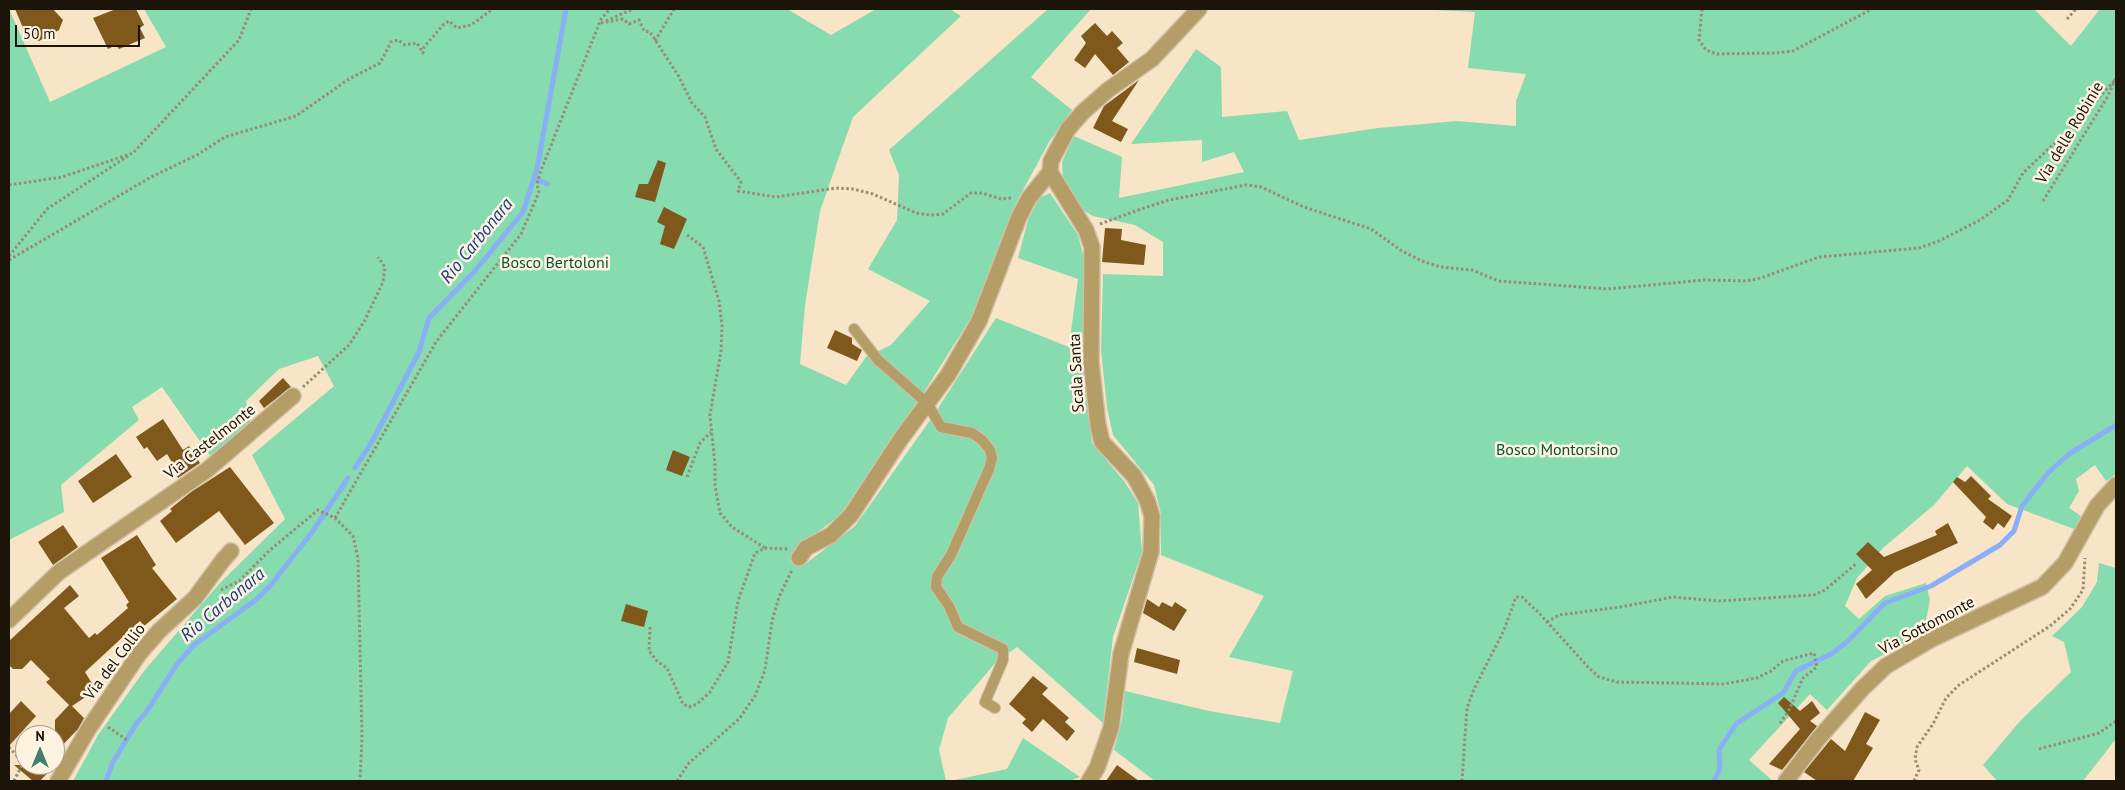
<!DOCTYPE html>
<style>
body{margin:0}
#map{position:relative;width:2125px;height:790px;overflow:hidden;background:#f8e4c7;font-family:"PT Sans",sans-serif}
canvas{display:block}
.frame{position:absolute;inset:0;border:10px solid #1b1409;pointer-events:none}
.north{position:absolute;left:15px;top:725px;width:50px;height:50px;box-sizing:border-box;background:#fef2e1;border:1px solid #a3998b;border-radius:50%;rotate:0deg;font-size:14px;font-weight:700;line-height:20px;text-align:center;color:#1b1409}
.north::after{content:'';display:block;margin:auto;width:18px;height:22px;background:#407e6c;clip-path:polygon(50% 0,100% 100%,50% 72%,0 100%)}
.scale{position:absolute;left:15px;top:25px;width:125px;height:22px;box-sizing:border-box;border:2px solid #1b1409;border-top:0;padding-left:6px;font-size:15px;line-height:18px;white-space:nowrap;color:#1b1409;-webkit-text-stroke:4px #fef2e1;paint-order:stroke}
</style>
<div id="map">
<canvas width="2125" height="790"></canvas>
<div class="frame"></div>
<div class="north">N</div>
<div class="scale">50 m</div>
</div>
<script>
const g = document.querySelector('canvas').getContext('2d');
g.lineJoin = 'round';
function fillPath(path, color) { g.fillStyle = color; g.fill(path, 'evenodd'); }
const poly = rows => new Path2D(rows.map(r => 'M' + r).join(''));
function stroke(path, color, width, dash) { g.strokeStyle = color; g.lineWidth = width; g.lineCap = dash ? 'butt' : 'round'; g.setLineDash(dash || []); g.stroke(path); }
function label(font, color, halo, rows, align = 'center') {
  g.font = font + ' "PT Sans",sans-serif'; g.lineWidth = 5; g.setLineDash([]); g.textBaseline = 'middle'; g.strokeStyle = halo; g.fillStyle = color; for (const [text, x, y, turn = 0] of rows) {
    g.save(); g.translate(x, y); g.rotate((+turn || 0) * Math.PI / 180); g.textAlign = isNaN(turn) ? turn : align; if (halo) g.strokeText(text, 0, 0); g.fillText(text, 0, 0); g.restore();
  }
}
fillPath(poly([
 [9,9,50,102,166,47,144,9,787,9,831,35,876,9,950,9,961,16,853,117,820,211,805,305,800,364,846,385,866,357,891,345,930,301,868,269,897,220,899,175,889,150,1048,9,1091,9,1031,77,1072,110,1049,142,1016,203,972,316,926,389,840,515,797,548,790,561,804,565,855,526,933,416,996,318,1069,347,1078,279,1018,258,1028,220,1039,198,1050,193,1078,235,1087,270,1083,354,1092,443,1124,481,1138,503,1142,552,1113,637,1103,723,1017,647,997,661,948,718,939,750,946,781,73,781,98,735,144,671,219,584,285,519,252,455,334,386,318,356,279,369,246,401,251,423,211,457,162,387,132,407,139,420,61,485,64,512,9,540],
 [1413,9,2034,9,2071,46,2100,9,2116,9,2116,474,2106,481,2095,465,2076,479,2079,491,2069,508,2081,516,2074,529,2007,504,1967,466,1934,505,1883,548,1857,578,1845,606,1859,619,1885,596,1926,583,1930,600,1923,635,1871,661,1827,710,1810,694,1749,760,1773,781,1155,781,1114,750,1122,720,1125,691,1209,711,1280,723,1293,671,1229,657,1264,596,1161,555,1161,514,1154,485,1113,435,1107,408,1101,350,1103,274,1163,276,1163,242,1135,225,1093,216,1083,210,1063,180,1062,162,1074,136,1122,157,1119,198,1244,172,1234,152,1202,162,1202,140,1131,144,1196,49,1221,67,1222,117,1287,111,1299,140,1378,128,1457,121,1516,126,1516,101,1526,74,1468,68,1475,12],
 [2099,563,2116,568,2115,740,2083,781,1997,781,1983,765,2021,720,2071,672,2064,642,2052,636,2082,607,2097,582],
 [1023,738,1080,777,1069,781,950,781,1007,769]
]), '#86dcae');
stroke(poly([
 [534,178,547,184],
 [355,468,373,440,419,352,429,318,475,271,523,212,537,169,566,9],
 [106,781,113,762,136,724,147,711,177,664,194,645,257,599,270,586,313,531,348,478],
 [1714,781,1720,769,1719,750,1736,724,1783,693,1796,671,1831,654,1847,642,1885,603,1931,586,2000,545,2014,531,2022,506,2048,473,2069,454,2116,425]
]), '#89aff7', 5);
fillPath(poly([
 [15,9,53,9,63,20,59,30,39,41,27,37],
 [116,9,136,9,144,25,140,28,145,38,119,49,116,45,108,49,93,18],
 [1095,23,1107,36,1112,31,1123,43,1117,48,1129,62,1113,75,1095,54,1085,68,1074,60,1086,43,1081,36],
 [1139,80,1112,121,1128,129,1121,142,1093,128,1104,106],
 [658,160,666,163,655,202,635,197,639,184,648,184],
 [664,207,687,219,674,249,660,244,665,226,657,222],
 [1105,228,1122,229,1121,240,1146,245,1144,265,1102,262],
 [835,330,852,338,852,344,862,350,857,361,827,348],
 [283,378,291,387,264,408,259,401],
 [163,419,183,450,189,446,200,463,178,478,177,476,179,474,167,454,157,461,147,447,144,449,136,437],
 [673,450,690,457,682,476,666,470],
 [116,454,132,477,93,503,78,481],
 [230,467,274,523,245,545,219,511,176,543,160,521,172,511,170,509,191,492],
 [1971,476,1991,496,1988,499,2012,516,2004,528,1998,523,1993,530,1983,522,1986,517,1953,482,1957,477,1965,482],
 [1948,523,1958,543,1895,572,1866,599,1856,584,1872,570,1856,554,1868,542,1884,557,1937,535,1935,531],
 [63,525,78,547,53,565,38,542],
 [137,535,156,565,152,568,177,599,144,626,140,621,85,672,96,690,72,706,84,718,78,729,55,753,55,720,69,705,46,682,50,679,31,660,22,669,13,669,9,665,9,641,70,585,79,596,64,608,89,638,95,633,97,635,128,608,126,605,129,602,101,558],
 [1147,599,1159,607,1162,602,1172,607,1175,602,1187,610,1174,631,1143,613],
 [626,604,648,611,644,627,621,621],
 [1137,648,1180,660,1177,674,1134,662],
 [1033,676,1048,688,1042,694,1069,718,1065,722,1075,731,1067,741,1043,719,1032,732,1022,723,1026,719,1009,704],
 [1784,697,1800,711,1812,701,1820,713,1810,721,1817,726,1782,770,1769,764,1800,729,1778,703],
 [21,701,36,716,9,746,9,714],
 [1865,712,1880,720,1866,744,1873,748,1853,781,1817,781,1804,772,1831,739,1845,751],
 [14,765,55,765,40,781,33,781],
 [1117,765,1139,781,1106,781]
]), '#7e591b');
const service = poly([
 [854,329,878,360,927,403,941,427,972,433,982,440,990,450,992,458,989,469,951,555,937,577,936,587,949,606,958,627,1003,649,1003,660,985,702,995,708]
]);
const minor = poly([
 [799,558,806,548,831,535,851,515,900,440,948,375,979,321,1019,217,1029,198,1050,172],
 [9,620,59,572,207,470,293,396],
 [58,781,89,728,139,654,159,631,195,598,223,560,231,551],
 [1089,781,1097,768,1111,728,1121,654,1151,552,1152,516,1147,500,1134,476,1102,442,1098,425,1091,362,1092,247,1086,230,1050,172,1051,161,1068,129,1083,112,1108,90,1152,59,1199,9],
 [1786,781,1818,739,1863,688,1886,666,1932,639,2042,587,2065,563,2097,506,2116,485]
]);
stroke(service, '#d0bfa5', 12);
stroke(minor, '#d0bfa5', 18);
stroke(poly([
 [1702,9,1699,40,1706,50,1717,54,1776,53,1793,51,1872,9],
 [2067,19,2076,9],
 [606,21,633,9],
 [601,23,623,19,629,24,639,20,644,31,650,32,678,75,692,103,705,117,716,149,741,182,738,191,776,197,836,188,853,189,873,194,916,213,930,215,943,214,971,193,982,193,1001,199,1011,198],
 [655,41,674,9],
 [9,185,62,177,133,153,239,40,251,9],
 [2043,201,2108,96,2116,77],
 [1100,224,1141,209,1169,200,1246,185,1261,187,1304,207,1371,229,1402,251,1422,261,1440,267,1472,270,1499,281,1607,289,1705,280,1747,281,1761,278,1819,257,1919,248,1939,241,1980,220,2008,200,2023,173,2078,121,2115,80],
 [687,235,703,247,719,301,722,326,721,351,710,415,715,465,715,485,720,513,732,527,765,548],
 [9,256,47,209,128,156],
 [9,260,151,177,197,155,225,137,296,116,349,79,380,63,391,42,398,40,405,45,417,43,423,53,424,47,444,24,449,21,457,28,471,25,493,9],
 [303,387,349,345,365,320,383,282,385,267,378,257],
 [687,477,700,443,711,432],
 [335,518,436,342,521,234,539,192,537,184,540,173,601,19,610,9],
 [221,590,239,581,270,550,318,510,335,518,353,536,358,558,362,737,360,781],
 [1547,622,1559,615,1620,607,1673,597,1719,601,1814,595,1825,590,1857,563],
 [650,627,649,651,657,661,667,668,683,704,689,707,697,704,710,692,728,662,738,601,755,553,765,548,788,549],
 [108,727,127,740],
 [9,747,17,756],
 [2039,749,2099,733,2116,721],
 [14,781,23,763],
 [677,781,689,763,739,719,755,696,765,670,772,621,779,597,792,570],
 [1462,781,1467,708,1474,689,1504,630,1516,597,1522,597,1539,613,1588,667,1599,677,1617,682,1724,684,1757,678,1771,671,1783,661,1814,653,1817,667,1803,678,1789,710,1779,725],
 [1914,781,1919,770,1915,759,1917,747,1933,724,1946,698,1959,685,2050,626,2070,609,2083,590,2085,558]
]), '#998b75', 3, [2.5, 2.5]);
stroke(service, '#b49d66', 10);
stroke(minor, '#b49d66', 15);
label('16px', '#1b1409', '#fef2e1', [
 ["Via delle Robinie",2070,133,-59],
 ["Scala Santa",1077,373,-93],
 ["Via Castelmonte",210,442,-38],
 ["Via Sottomonte",1927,626,-28],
 ["Via del Collio",115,662,-53]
]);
label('16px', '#075334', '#fef2e1', [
 ["Bosco Bertoloni",555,263],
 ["Bosco Montorsino",1557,450]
]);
label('italic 18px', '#143a8b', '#fef2e1', [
 ["Rio Carbonara",477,241,-51],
 ["Rio Carbonara",223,605,-40]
]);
</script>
